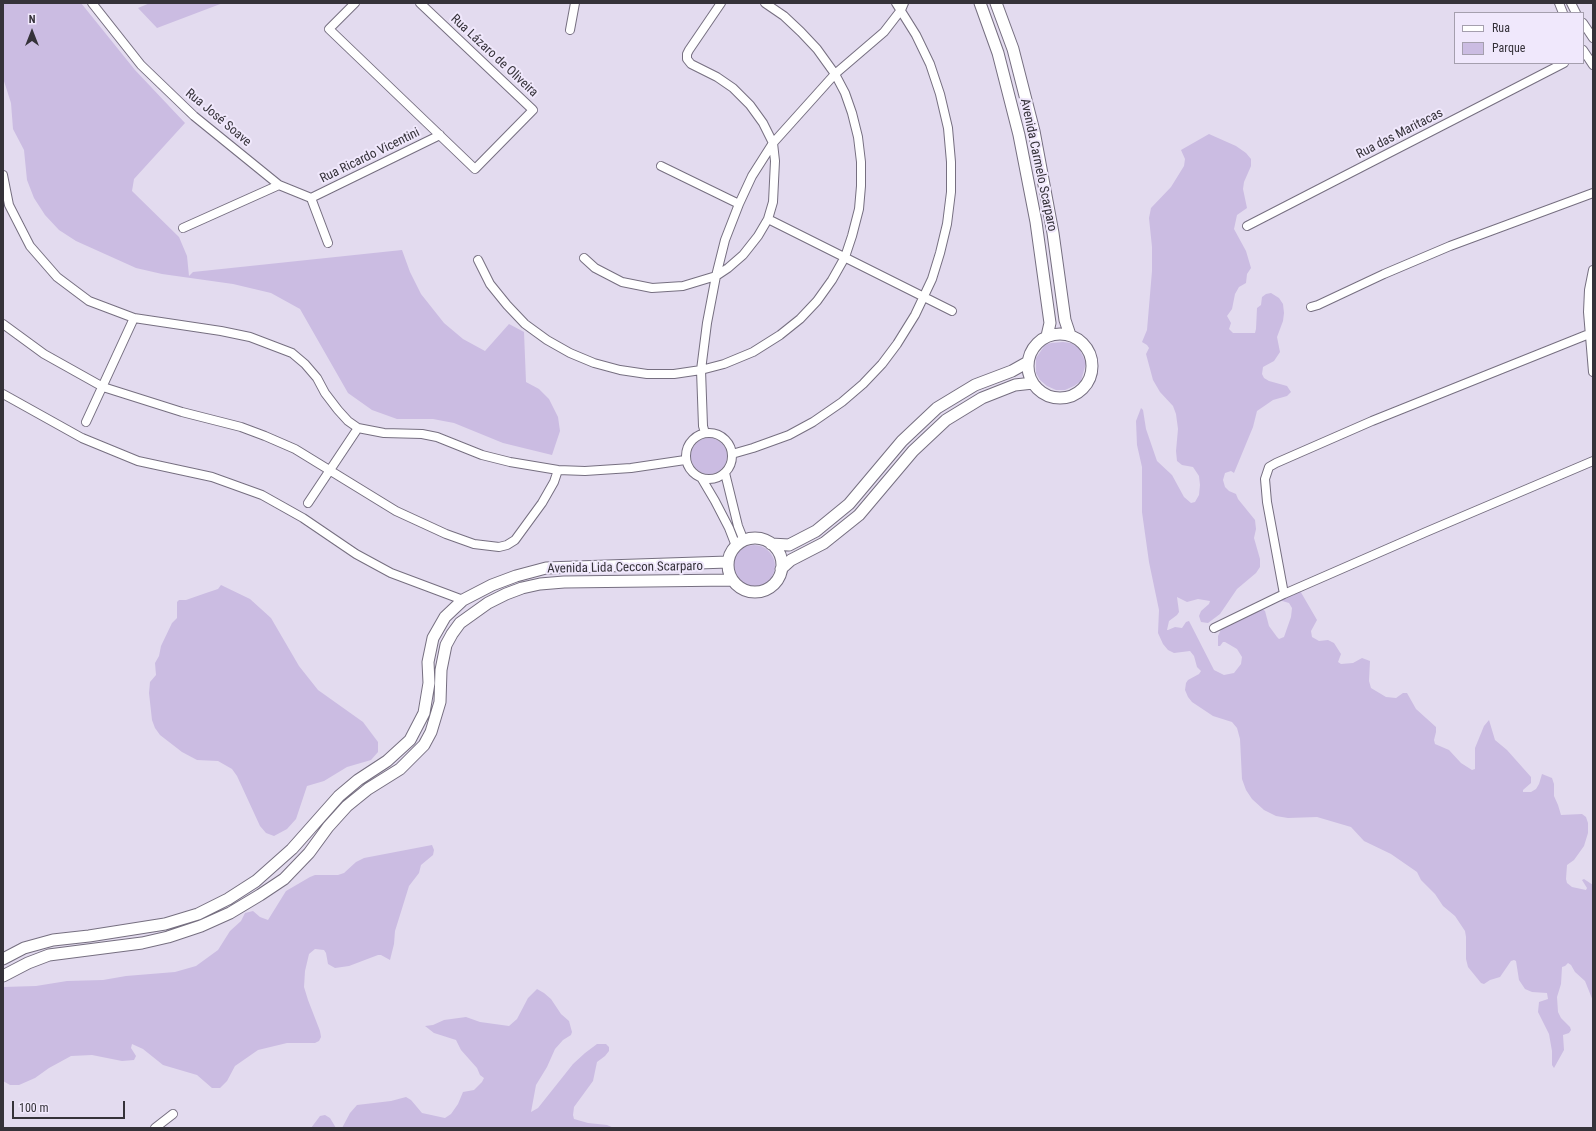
<!DOCTYPE html>
<meta charset="utf-8">
<style>
body{margin:0}
#map{position:relative;width:1596px;height:1131px;overflow:hidden;background:#e3dbef;font-family:"Roboto Condensed",sans-serif}
canvas{display:block}
.frame{position:absolute;inset:0;border:4px solid #353239;pointer-events:none}
.legend{position:absolute;left:1454px;top:12px;width:130px;height:52px;box-sizing:border-box;background:#f0e8fc;border:1px solid #a59fae;margin:0;padding:5px 7px;list-style:none;font-size:12px;color:#353239}
.legend li{display:flex;align-items:center;gap:8px;height:20px}
.legend b{width:20px;border:1px solid #a59fae}
.north{position:absolute;left:12px;top:12px;width:40px;height:40px;-webkit-text-stroke:3px #f0e8fc;paint-order:stroke;rotate:0deg;font-size:11px;font-weight:700;line-height:16px;text-align:center;color:#353239}
.north::after{content:'';display:block;margin:auto;width:14px;height:18px;background:#353239;clip-path:polygon(50% 0,100% 100%,50% 72%,0 100%)}
.scale{position:absolute;left:12px;top:1101px;width:113px;height:18px;box-sizing:border-box;border:2px solid #353239;border-top:0;padding-left:5px;font-size:12px;line-height:14px;white-space:nowrap;color:#353239;-webkit-text-stroke:3px #f0e8fc;paint-order:stroke}
</style>
<div id="map">
<canvas width="1596" height="1131"></canvas>
<div class="frame"></div>
<ul class="legend">
<li><b style="height:5px;background:#fff"></b>Rua</li>
<li><b style="height:11px;background:#cbbce2"></b>Parque</li>
</ul>
<div class="north">N</div>
<div class="scale">100 m</div>
</div>
<script>
const g = document.querySelector('canvas').getContext('2d');
g.lineJoin = 'round';
function fillPath(path, color) { g.fillStyle = color; g.fill(path, 'evenodd'); }
const poly = rows => new Path2D(rows.map(r => 'M' + r).join(''));
function stroke(path, color, width, dash) { g.strokeStyle = color; g.lineWidth = width; g.lineCap = dash ? 'butt' : 'round'; g.setLineDash(dash || []); g.stroke(path); }
function label(font, color, halo, rows, align = 'center') {
  g.font = font + ' "Roboto Condensed",sans-serif'; g.lineWidth = 4; g.setLineDash([]); g.textBaseline = 'middle'; g.strokeStyle = halo; g.fillStyle = color; for (const [text, x, y, turn = 0] of rows) {
    g.save(); g.translate(x, y); g.rotate((+turn || 0) * Math.PI / 180); g.textAlign = isNaN(turn) ? turn : align; if (halo) g.strokeText(text, 0, 0); g.fillText(text, 0, 0); g.restore();
  }
}
fillPath(poly([
 [3,3,81,3,135,70,185,123,134,179,132,191,179,237,187,256,189,276,193,272,402,250,410,272,421,294,444,323,463,339,485,351,509,324,524,332,526,382,539,389,549,399,558,417,560,431,552,455,503,443,454,423,433,419,397,419,372,410,348,393,300,309,271,293,233,284,162,274,136,268,76,241,59,230,45,215,34,198,27,180,24,150,13,129,11,103,3,78],
 [150,3,223,3,157,28,138,8],
 [1209,134,1236,146,1246,153,1251,159,1251,166,1244,182,1243,189,1247,208,1237,215,1234,229,1246,251,1251,268,1247,274,1246,283,1239,287,1235,294,1232,309,1227,316,1231,323,1229,329,1233,333,1255,333,1256,329,1257,308,1261,305,1262,297,1266,294,1271,293,1279,298,1283,304,1284,313,1283,321,1277,337,1280,352,1274,361,1263,367,1262,374,1264,378,1269,381,1287,386,1291,392,1287,396,1273,400,1257,411,1253,427,1234,473,1231,471,1225,473,1223,480,1225,487,1229,491,1236,494,1238,499,1255,520,1256,529,1254,538,1260,559,1260,567,1256,573,1237,589,1220,614,1208,623,1201,622,1199,616,1201,611,1209,604,1210,601,1198,599,1187,602,1177,597,1179,612,1177,615,1169,621,1167,630,1168,630,1175,627,1182,628,1186,622,1189,621,1214,670,1224,675,1234,673,1241,664,1242,657,1237,649,1225,642,1223,642,1220,646,1218,646,1218,636,1223,625,1229,617,1242,610,1251,607,1259,607,1265,611,1269,626,1277,637,1279,639,1284,637,1291,617,1292,608,1289,603,1279,600,1299,589,1317,620,1311,631,1312,637,1319,641,1328,640,1334,643,1341,654,1338,662,1341,664,1353,663,1362,658,1370,661,1369,681,1371,688,1386,697,1396,698,1403,693,1407,693,1416,709,1436,727,1436,732,1434,740,1435,744,1449,750,1461,763,1472,770,1475,769,1475,748,1484,726,1489,720,1495,740,1507,750,1531,777,1531,783,1523,790,1523,792,1531,792,1536,789,1539,784,1542,774,1552,778,1554,784,1554,796,1558,805,1561,815,1582,814,1586,817,1588,823,1588,833,1584,846,1574,860,1567,865,1566,879,1567,883,1572,887,1586,890,1587,888,1582,880,1584,879,1593,885,1593,1001,1585,981,1575,972,1571,965,1568,963,1565,966,1562,967,1561,984,1557,997,1558,1012,1561,1018,1570,1027,1571,1030,1569,1033,1563,1035,1564,1050,1554,1068,1552,1065,1552,1051,1549,1034,1538,1012,1539,1002,1548,999,1547,993,1532,992,1525,989,1519,980,1516,961,1514,960,1511,961,1500,977,1490,980,1484,984,1481,983,1468,967,1466,959,1466,937,1465,931,1455,916,1443,906,1435,894,1421,880,1417,872,1391,854,1364,841,1351,827,1317,817,1288,818,1276,816,1264,810,1252,799,1246,790,1242,779,1240,739,1237,728,1232,722,1213,716,1192,702,1188,697,1185,690,1186,683,1188,680,1199,674,1201,671,1197,667,1194,656,1190,651,1174,653,1168,650,1163,644,1158,633,1159,610,1149,562,1142,512,1142,467,1137,445,1136,421,1141,408,1143,410,1146,429,1157,461,1172,475,1184,497,1191,503,1195,502,1199,495,1200,485,1199,476,1193,467,1182,465,1177,461,1176,451,1178,429,1176,414,1173,406,1160,392,1153,380,1146,354,1149,348,1147,345,1142,342,1147,330,1152,271,1152,247,1149,218,1151,208,1171,187,1184,166,1185,159,1181,150],
 [1063,342,1071,343,1079,348,1086,363,1081,381,1074,386,1065,390,1056,390,1047,386,1040,380,1036,373,1036,358,1045,345,1051,343],
 '691 456a18 18 0 1 1 36 0a18 18 0 1 1-36 0Z',
 '733 566a21 21 0 1 1 42 0a21 21 0 1 1-42 0Z',
 [221,585,250,599,271,618,299,666,318,690,363,722,378,742,378,752,371,760,347,767,324,781,307,786,296,819,287,829,274,836,266,833,260,826,237,776,232,769,218,761,197,760,182,752,160,735,155,728,152,720,149,693,150,682,156,675,155,663,159,656,161,646,172,623,177,618,177,602,179,600,186,600,206,593,218,589],
 [432,845,434,850,433,855,421,865,419,873,409,886,395,931,394,944,390,960,381,955,378,955,349,966,335,968,328,964,326,953,324,950,315,949,309,954,305,971,304,987,308,1000,320,1031,321,1037,319,1041,315,1043,287,1043,258,1050,235,1066,227,1081,220,1088,212,1088,197,1075,163,1065,143,1049,132,1044,131,1048,136,1056,134,1060,122,1061,92,1055,71,1056,49,1068,35,1078,19,1085,10,1085,3,1081,3,987,36,986,67,981,103,980,126,976,175,972,196,966,218,950,230,931,241,921,245,913,253,911,260,917,268,920,286,891,310,877,315,875,338,875,344,873,356,862,364,858],
 [537,989,544,993,551,999,561,1014,569,1021,572,1032,571,1035,563,1040,555,1049,547,1067,536,1085,531,1112,538,1108,573,1064,585,1053,597,1044,606,1044,609,1047,609,1051,605,1056,597,1062,593,1081,574,1107,573,1115,574,1119,588,1123,607,1125,614,1128,342,1128,350,1113,357,1105,391,1101,406,1097,411,1100,422,1113,445,1118,451,1114,458,1104,463,1092,474,1090,482,1082,484,1078,480,1075,477,1068,461,1050,456,1040,434,1033,425,1026,433,1025,444,1020,466,1017,480,1022,509,1026,517,1019,528,998],
 [325,1115,330,1118,336,1128,311,1128,320,1116]
]), '#cbbce2');
const minor = poly([
 [92,3,141,65,194,116,279,185,311,198,328,243],
 [355,3,329,29,475,169,533,110,420,3],
 [1559,3,1563,13],
 [1571,3,1576,13],
 [1583,23,1593,38],
 [570,30,575,3],
 [1583,50,1593,65],
 [661,166,739,204],
 [3,175,9,205,30,246,57,277,89,301,134,318,221,331,250,337,292,353,305,364,317,378,325,393,338,410,348,421,358,428,384,433,422,434,437,437,482,455,510,462,558,470,585,471,631,468,685,460],
 [311,198,440,135],
 [768,219,952,311],
 [1247,226,1564,63],
 [183,228,279,185],
 [584,258,595,268,622,282,652,288,683,286,716,276,728,268,743,255,758,236,768,219,773,202,775,161,773,143,763,123,750,105,733,88,717,77,691,64,687,59,687,54,689,50,721,3],
 [478,260,490,284,507,305,525,324,547,340,570,353,594,363,620,370,647,374,674,374,701,370,724,364,753,352,780,335,800,319,817,301,832,280,845,257,852,236,859,209,861,186,861,162,858,137,852,113,845,93,835,74,817,49,801,32,784,16,765,3],
 [1593,270,1589,290,1588,312,1593,372],
 [1311,307,1318,305,1384,274,1450,246,1593,193],
 [3,324,44,354,103,387,182,412,241,427,265,436,295,449,396,511,446,534,474,544,499,547,507,545,515,540,542,503,554,482,558,470],
 [3,394,82,438,138,461,212,477,262,495,303,518,356,554,391,573,463,600],
 [86,422,134,318],
 '686 456a23 23 0 1 1 46 0a23 23 0 1 1-46 0Z',
 [705,433,703,426,701,370,707,323,716,276,725,240,739,204,752,176,773,143,835,74,884,32,901,10,904,3],
 [732,454,753,448,789,435,813,422,842,402,863,384,882,364,897,344,915,315,932,279,940,253,947,224,951,192,951,162,948,128,940,94,930,64,916,35,896,3],
 [725,473,738,526,744,541],
 [702,479,715,501,729,528,736,546],
 [308,503,358,428],
 [1284,594,1267,502,1265,479,1269,467,1276,463,1372,421,1589,334],
 [1214,628,1284,594,1426,532,1593,461],
 [155,1128,173,1114]
]);
const secondary = poly([
 [980,3,998,53,1019,135,1036,222,1050,323,1047,336],
 [996,3,1013,49,1034,131,1053,233,1065,320,1070,335],
 '1028 366a32 32 0 1 1 64 0a32 32 0 1 1-64 0Z',
 '728 565a27 27 0 1 1 54 0a27 27 0 1 1-54 0Z',
 [771,544,789,545,816,531,849,504,902,441,937,408,975,385,1012,371,1028,362],
 [781,569,791,560,824,543,859,515,913,451,946,420,982,398,1015,385,1033,383],
 [3,959,24,948,53,940,89,936,165,924,198,914,228,899,256,881,292,849,339,796,358,780,387,761,410,740,424,713,429,683,428,662,433,638,445,617,463,600,492,585,516,576,546,568,728,562],
 [3,976,28,963,49,955,142,943,168,937,201,926,230,913,260,895,284,879,309,853,328,827,347,806,368,789,400,769,424,745,431,732,440,702,441,670,446,645,452,634,460,623,488,603,506,594,522,588,540,584,564,582,732,580]
]);
stroke(minor, '#766f80', 10);
stroke(secondary, '#766f80', 13);
stroke(minor, '#fff', 8);
stroke(secondary, '#fff', 11);
label('13px', '#353239', '#f0e8fc', [
 ["Rua Lázaro de Oliveira",494,56,43],
 ["Rua José Soave",218,118,40],
 ["Rua das Maritacas",1400,134,-27],
 ["Rua Ricardo Vicentini",370,156,-26],
 ["Avenida Carmelo Scarparo",1038,165,78],
 ["Avenida Lida Ceccon Scarparo",625,568,-1]
]);
</script>
